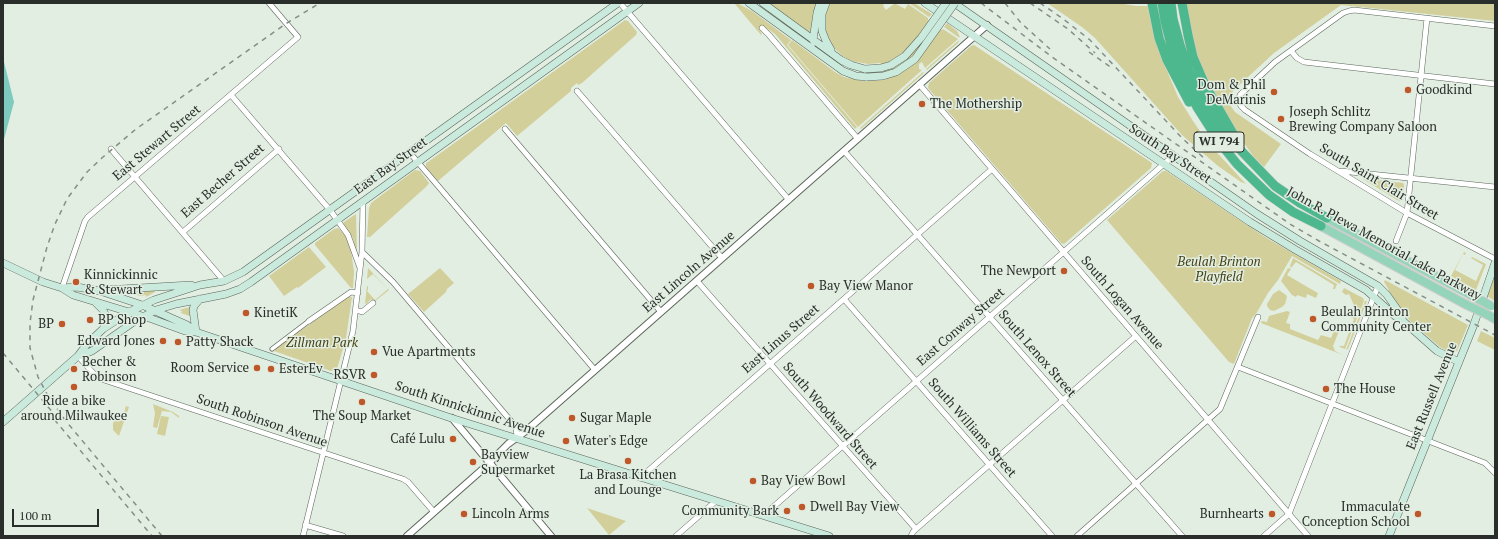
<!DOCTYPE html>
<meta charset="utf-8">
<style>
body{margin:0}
#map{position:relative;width:1498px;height:539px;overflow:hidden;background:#e2eee2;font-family:"PT Serif",serif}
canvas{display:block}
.frame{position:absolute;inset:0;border:4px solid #2a2e2a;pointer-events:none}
.scale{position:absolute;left:12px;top:509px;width:87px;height:18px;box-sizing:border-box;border:2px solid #2a2e2a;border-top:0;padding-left:5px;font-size:12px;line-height:14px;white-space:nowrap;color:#2a2e2a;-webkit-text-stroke:3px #e2eee2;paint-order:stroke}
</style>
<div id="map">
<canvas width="1498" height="539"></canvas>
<div class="frame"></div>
<div class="scale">100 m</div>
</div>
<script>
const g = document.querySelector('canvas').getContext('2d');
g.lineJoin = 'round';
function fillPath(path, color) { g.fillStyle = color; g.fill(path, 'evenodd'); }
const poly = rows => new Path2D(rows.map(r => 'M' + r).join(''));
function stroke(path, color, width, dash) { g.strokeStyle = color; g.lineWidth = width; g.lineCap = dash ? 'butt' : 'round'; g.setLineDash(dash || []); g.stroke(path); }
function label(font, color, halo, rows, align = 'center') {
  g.font = font + ' "PT Serif",serif'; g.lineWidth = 3; g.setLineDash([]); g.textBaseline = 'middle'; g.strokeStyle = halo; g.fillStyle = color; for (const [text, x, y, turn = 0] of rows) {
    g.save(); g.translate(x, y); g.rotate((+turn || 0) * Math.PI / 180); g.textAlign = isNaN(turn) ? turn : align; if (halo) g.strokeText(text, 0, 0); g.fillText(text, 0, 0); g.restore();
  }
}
fillPath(poly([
 [734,3,739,4,752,11,791,40,787,45,857,127,855,129,775,34,763,26,759,29,762,34,761,35],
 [769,3,816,3,811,33,809,33],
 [829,3,883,3,884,5,883,6,886,10,894,4,896,4,905,9,908,4,928,18,928,20,942,30,943,29,958,39,925,68,922,62,919,64,919,69,922,70,858,127,788,45,792,40,835,72,844,77,863,81,886,80,880,63,868,64,851,61,844,57,833,47,829,42,825,27,825,15],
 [909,3,914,3,932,14,929,17],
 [1047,3,1119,3,1136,6,1148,6,1154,31,1165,66,1178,97,1193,121,1209,144,1246,184,1241,182,1218,166,1182,135,1095,38,1082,27],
 [1186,3,1495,3,1495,21,1341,5,1274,53,1234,90,1231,94,1230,105,1235,112,1281,144,1264,167,1254,157,1236,132,1199,64],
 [625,20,628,21,637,32,636,35,582,83,578,85,577,83,571,88,571,91,517,136,506,123,438,181,426,167,426,163,428,162],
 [947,23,957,31,960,37,958,37,944,27],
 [959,40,958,43,927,70,926,69],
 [974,45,1152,163,1151,168,1064,244,1061,243,928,88,929,83,971,46],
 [923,72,924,73,861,129,860,128],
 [415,170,420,171,429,183,427,186,370,237,367,237,369,208,371,203],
 [1163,171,1166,171,1265,237,1341,281,1340,284,1292,256,1278,280,1268,293,1256,314,1252,318,1234,364,1229,362,1107,220],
 [1365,178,1403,183,1404,185,1403,198,1400,201,1397,200,1363,179],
 [356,214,357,252,356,252,353,238,343,225,344,222],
 [338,228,345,235,351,250,354,272,353,288,351,288,315,245,315,243,334,229],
 [309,247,326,267,298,288,297,287,284,296,269,276],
 [1464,252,1466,253,1465,255,1463,254,1455,270,1476,281,1483,265,1471,258,1472,257,1486,264,1476,290,1451,276],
 [1293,258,1337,284,1335,289,1333,289,1334,285,1296,262,1291,268,1290,266],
 [368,268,389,290,374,302,371,299,366,304,365,303,367,286,368,286,368,290,367,291,375,300,388,289,373,274,367,279],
 [440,268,454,283,447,289,446,292,424,312,408,294],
 [1288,268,1291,269,1287,275,1316,292,1318,293,1316,298,1307,294,1306,298,1297,295,1296,297,1292,295,1281,281],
 [1495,275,1495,301,1487,296],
 [1385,280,1468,325,1457,351,1452,353,1449,352,1440,347,1411,322,1403,313,1388,291,1389,290,1384,282],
 [1344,288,1363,298,1364,301,1358,316,1352,313,1355,308,1349,294,1346,295,1342,292],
 [154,289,155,292,146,297,146,295,140,296,128,292],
 [1279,290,1286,295,1287,297,1285,304,1282,307,1274,311,1270,310,1267,306,1267,304,1273,294],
 [348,297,352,297,346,338,337,369,331,371,274,351,276,348],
 [1365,301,1367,301,1348,349,1346,350],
 [190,307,192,317,181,313,182,311,179,310],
 [1287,311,1290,312,1286,323,1290,324,1290,329,1318,340,1321,335,1331,338,1337,324,1341,326,1333,346,1335,351,1343,355,1261,323,1262,321,1267,322,1269,316],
 [1351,315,1357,318,1345,349,1340,347,1339,346,1344,346,1354,319,1351,317],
 [1481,331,1495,338,1495,350,1477,341],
 [153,404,173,412,179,416,179,418,171,412,162,411,157,428,153,427,155,413],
 [126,406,129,407,119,436,113,430,113,424,115,417,118,418,123,416],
 [161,416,169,417,165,436,157,434],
 [587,508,626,521,609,535]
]), '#d3cf9b');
fillPath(poly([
 [3,58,14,102,3,143]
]), '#7ecabf');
const pedestrian = poly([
 [272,349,309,321]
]);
const minor = poly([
 [620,3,789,200],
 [1495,26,1354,10,1349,11,1343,13,1275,62,1243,92,1240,95,1238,101,1241,106,1245,110,1310,154,1407,213,1495,259],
 [762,28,769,35,858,139],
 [1291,51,1297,58,1304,62,1495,84],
 [919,84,1308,536],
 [577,91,722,258],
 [231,95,330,210,348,235,360,268],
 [505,129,661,312],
 [111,149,224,281],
 [844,151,1182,536],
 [410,153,595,370],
 [1341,171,1495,187],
 [183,232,279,149],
 [1396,241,1407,213,1427,18],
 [362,252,393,282,516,427,517,437],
 [697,281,916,529],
 [62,288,85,221,88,217,298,37,269,3],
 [844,299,1052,536],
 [356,310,362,312,373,303],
 [309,321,351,292,358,293],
 [78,356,94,374,104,380,403,479,408,482,434,512],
 [1238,367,1485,463,1495,473],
 [640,478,992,169],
 [764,515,1173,156],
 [305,525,343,536],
 [303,536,353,331,362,252,363,201],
 [676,536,716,501],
 [911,536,913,532,916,529,1136,336],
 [1077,536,1220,409,1258,317],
 [1264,536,1289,514,1378,286]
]);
const tertiary = poly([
 [452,418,551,536],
 [407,536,484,468,508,444,527,430,987,25]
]);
const secondary = poly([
 [749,3,843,71,856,76,867,77],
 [763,3,841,60,851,65,865,69],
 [826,3,822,14,822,31,826,41,831,50],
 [925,3,1250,222,1296,250,1366,290,1395,316,1403,321,1437,351,1459,362],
 [954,3,1257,214,1300,241,1378,286,1387,295,1399,312,1403,321],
 [814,42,813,40,817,13,820,3],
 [3,263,43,282,62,288,77,287,100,291,142,305,187,325,196,332],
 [62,288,73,295,152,319,185,331,196,332,451,418,829,536],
 [104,290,191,285],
 [96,303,103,310,106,316,106,323,103,329],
 [196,332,193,310,194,306,200,299],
 [79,356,92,351,135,321,156,310,176,304,226,294,240,289,251,282,639,3],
 [3,422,78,356,87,344,103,329,129,312,154,300,200,285,224,281,243,272,618,3],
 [1389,536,1473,327,1495,263]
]);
const primary = poly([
 [1327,218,1471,295],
 [1321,226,1467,305],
 [1488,315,1495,319]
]);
const motorway = poly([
 [1152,3,1159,38,1167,60,1189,102],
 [1162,3,1165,21,1172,49,1182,77,1197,107,1220,143,1237,164,1269,195,1293,212,1321,226],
 [1171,3,1173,19,1180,45,1189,71,1203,101,1225,134,1275,186,1300,203,1327,218],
 [1182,3,1188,35,1193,57,1205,85,1239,144]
]);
stroke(pedestrian, '#5c665b', 5);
stroke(minor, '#5c665b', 6);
stroke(tertiary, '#5c665b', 8);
stroke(secondary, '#5c665b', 8);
stroke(primary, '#cccdcc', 10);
stroke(motorway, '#cccdcc', 10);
stroke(pedestrian, '#fff', 3.5);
stroke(minor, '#fff', 5);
stroke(tertiary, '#fff', 6);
stroke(secondary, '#caeadd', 7);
stroke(primary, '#94d4bb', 8);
stroke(motorway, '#4db88e', 9);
stroke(poly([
 [981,3,1052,57,1290,224,1319,241,1495,335],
 [1005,3,1021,23,1050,49],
 [1030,3,1068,29,1095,53],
 [1040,3,1062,18,1090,40,1182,138,1205,159],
 [1089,52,1112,68],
 [3,353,54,414],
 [48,412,152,536],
 [162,536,65,420,48,396,38,377,30,348,30,323,33,300,47,247,55,224,67,199,87,172,103,157,136,129,166,108,287,23,320,3]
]), '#868e86', 1.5, [5, 5]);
const secondaryBridge = poly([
 [865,69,881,68,891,65,905,56,921,38,946,3],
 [867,77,883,76,896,72,915,59,955,3]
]);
const primaryBridge = poly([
 [1471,295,1491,306],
 [1467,305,1488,315]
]);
stroke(secondaryBridge, '#5c665b', 8, []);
stroke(primaryBridge, '#cccdcc', 10, []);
stroke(secondaryBridge, '#caeadd', 7);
stroke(primaryBridge, '#94d4bb', 8);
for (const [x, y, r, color] of [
 [1408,90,4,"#be5829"],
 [1274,92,4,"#be5829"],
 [922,104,4,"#be5829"],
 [1281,119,4,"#be5829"],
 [1064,271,4,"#be5829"],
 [76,282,4,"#be5829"],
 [811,286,4,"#be5829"],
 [246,313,4,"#be5829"],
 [1313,319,4,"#be5829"],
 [90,320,4,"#be5829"],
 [62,324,4,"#be5829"],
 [163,341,4,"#be5829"],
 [178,342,4,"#be5829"],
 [374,352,4,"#be5829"],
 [257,368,4,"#be5829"],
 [74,369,4,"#be5829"],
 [271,369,4,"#be5829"],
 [374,375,4,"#be5829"],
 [74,387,4,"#be5829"],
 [1326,389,4,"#be5829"],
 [362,402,4,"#be5829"],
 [572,418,4,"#be5829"],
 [453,439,4,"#be5829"],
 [566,441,4,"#be5829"],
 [628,461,4,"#be5829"],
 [473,462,4,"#be5829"],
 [753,481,4,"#be5829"],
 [802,507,4,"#be5829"],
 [787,511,4,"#be5829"],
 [464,514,4,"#be5829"],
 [1272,514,4,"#be5829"],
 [1418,514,4,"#be5829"]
]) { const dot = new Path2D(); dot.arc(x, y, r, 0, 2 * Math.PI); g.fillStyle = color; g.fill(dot); stroke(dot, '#e2eee2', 1.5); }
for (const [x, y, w] of [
 [1219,142,50]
]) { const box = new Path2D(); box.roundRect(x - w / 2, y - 10, w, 20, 3); g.fillStyle = '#e2eee2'; g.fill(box); stroke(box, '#2a2e2a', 1); }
label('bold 12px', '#2a2e2a', null, [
 ["WI 794",1219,142]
]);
label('13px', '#2a2e2a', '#e2eee2', [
 ["Dom & Phil",1266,85,"right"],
 ["DeMarinis",1266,100,"right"],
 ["Goodkind",1416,90],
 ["The Mothership",930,104],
 ["Joseph Schlitz",1289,112],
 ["Brewing Company Saloon",1289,127],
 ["The Newport",1056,271,"right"],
 ["Kinnickinnic",84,275],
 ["& Stewart",84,290],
 ["Bay View Manor",819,286],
 ["Beulah Brinton",1321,312],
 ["Community Center",1321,327],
 ["KinetiK",254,313],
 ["BP Shop",98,320],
 ["BP",54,324,"right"],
 ["Edward Jones",155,341,"right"],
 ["Patty Shack",186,342],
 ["Vue Apartments",382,352],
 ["Becher &",82,362],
 ["Robinson",82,377],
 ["Room Service",249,368,"right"],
 ["EsterEv",279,369],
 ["RSVR",366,375,"right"],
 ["The House",1334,389],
 ["Ride a bike",74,401,"center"],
 ["around Milwaukee",74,416,"center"],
 ["The Soup Market",362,416,"center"],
 ["Sugar Maple",580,418],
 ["Café Lulu",445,439,"right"],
 ["Water's Edge",574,441],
 ["Bayview",481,455],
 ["Supermarket",481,470],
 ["La Brasa Kitchen",628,475,"center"],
 ["and Lounge",628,490,"center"],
 ["Bay View Bowl",761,481],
 ["Dwell Bay View",810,507],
 ["Immaculate",1410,507,"right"],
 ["Conception School",1410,522,"right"],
 ["Community Bark",779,511,"right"],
 ["Lincoln Arms",472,514],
 ["Burnhearts",1264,514,"right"]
], 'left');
label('13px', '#2a2e2a', '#e2eee2', [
 ["East Stewart Street",157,143,-40],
 ["South Bay Street",1170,154,34],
 ["East Bay Street",391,166,-36],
 ["East Becher Street",223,181,-41],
 ["South Saint Clair Street",1379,182,31],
 ["John R. Plewa Memorial Lake Parkway",1384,244,29],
 ["East Lincoln Avenue",689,272,-41],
 ["South Logan Avenue",1122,303,49],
 ["East Conway Street",961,327,-41],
 ["East Linus Street",781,339,-41],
 ["South Lenox Street",1037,354,49],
 ["East Russell Avenue",1432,396,-68],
 ["South Kinnickinnic Avenue",470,410,18],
 ["South Woodward Street",830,416,49],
 ["South Robinson Avenue",262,421,19],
 ["South Williams Street",972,428,49]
]);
label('italic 13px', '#454013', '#e2eee2', [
 ["Beulah Brinton",1219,262],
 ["Playfield",1219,277],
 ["Zillman Park",322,343]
]);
</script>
